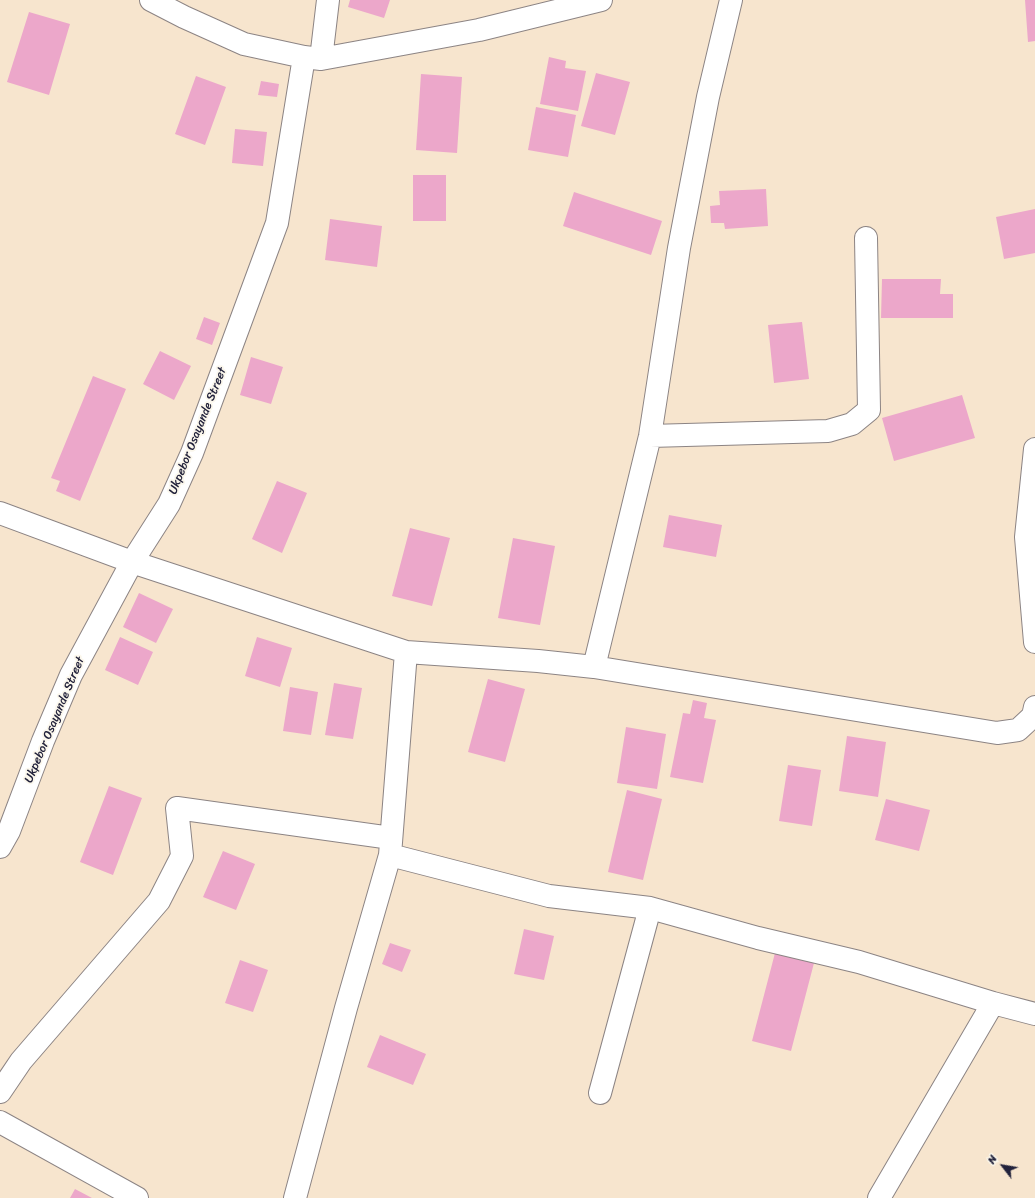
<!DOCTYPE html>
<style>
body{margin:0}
#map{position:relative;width:1035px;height:1198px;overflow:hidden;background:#f7e5ce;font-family:Sriracha,sans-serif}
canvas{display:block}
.north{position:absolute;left:983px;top:1146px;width:40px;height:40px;-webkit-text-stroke:3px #fbf7ec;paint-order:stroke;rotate:301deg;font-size:11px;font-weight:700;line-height:16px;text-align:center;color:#22223b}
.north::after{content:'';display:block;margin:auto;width:14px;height:18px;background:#22223b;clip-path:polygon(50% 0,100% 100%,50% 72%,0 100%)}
</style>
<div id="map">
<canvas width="1035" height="1198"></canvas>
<div class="north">N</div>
</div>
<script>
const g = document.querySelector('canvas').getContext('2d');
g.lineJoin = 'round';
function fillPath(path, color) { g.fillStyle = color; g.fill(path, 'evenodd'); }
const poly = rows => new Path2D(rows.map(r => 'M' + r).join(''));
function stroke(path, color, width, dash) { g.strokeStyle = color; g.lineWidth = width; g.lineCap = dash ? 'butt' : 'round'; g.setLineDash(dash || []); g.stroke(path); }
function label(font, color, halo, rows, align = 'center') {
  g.font = font + ' Sriracha,sans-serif'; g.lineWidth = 3.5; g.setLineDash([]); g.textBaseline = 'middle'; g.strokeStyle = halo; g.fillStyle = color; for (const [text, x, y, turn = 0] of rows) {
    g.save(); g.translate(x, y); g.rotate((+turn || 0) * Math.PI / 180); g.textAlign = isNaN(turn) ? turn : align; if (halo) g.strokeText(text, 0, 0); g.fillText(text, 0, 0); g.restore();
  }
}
fillPath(poly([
 [350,0,390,0,384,18,348,7],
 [1025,0,1035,0,1035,41,1028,42],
 [29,12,70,24,49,95,7,82],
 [549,57,566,61,565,68,586,71,578,111,540,104],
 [596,73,630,82,615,135,581,126],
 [421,74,462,77,457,153,416,150],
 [196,76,226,87,205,145,175,134],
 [261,81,279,84,277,97,258,95],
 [536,107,576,115,568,157,528,150],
 [235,129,267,132,263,166,232,163],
 [413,175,446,175,446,221,413,221],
 [766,189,768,226,725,229,724,223,711,223,710,206,720,205,719,191],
 [574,192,662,221,651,255,563,226],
 [1035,209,1035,253,1004,259,996,217],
 [330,219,382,226,377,267,325,260],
 [882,279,941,279,940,294,953,294,953,318,881,318],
 [204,317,220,323,212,345,196,339],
 [802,322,809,379,774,383,768,325],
 [160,351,191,366,174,400,143,384],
 [251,357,283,367,271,404,240,395],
 [93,376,126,389,80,501,56,491,60,481,51,478],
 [962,395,975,438,894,461,882,418],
 [277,481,307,493,282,553,252,539],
 [669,515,722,525,716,557,663,547],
 [410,528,450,538,432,606,392,596],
 [513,538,555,546,540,625,498,618],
 [139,593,173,609,156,643,123,627],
 [120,637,153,652,138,685,105,670],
 [257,637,292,648,280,687,245,676],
 [488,679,525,689,505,762,468,752],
 [334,683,362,688,353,739,325,735],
 [290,687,318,692,311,735,283,731],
 [693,700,707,703,704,718,716,720,703,783,670,777,683,713,690,714],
 [626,727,666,734,657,789,617,783],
 [847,736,886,742,878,797,839,791],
 [788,765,821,770,812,826,779,821],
 [109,786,142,798,113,875,80,862],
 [627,790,662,799,643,880,608,872],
 [886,799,930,810,919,851,875,840],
 [223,851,255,864,236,910,203,897],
 [524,929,554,936,544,980,514,974],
 [390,943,411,950,402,972,382,964],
 [775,953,814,963,791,1051,752,1041],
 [240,960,268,970,253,1012,225,1003],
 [380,1035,426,1054,413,1085,367,1067],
 [75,1189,92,1198,70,1198]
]), '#eca7ca');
const minor = poly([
 [151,0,184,17,244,44,304,57,321,59,479,30,601,0],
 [321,59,328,0],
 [650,436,828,431,852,424,869,410,866,238],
 [1035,449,1026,537,1035,642],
 [0,513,132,562,406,652,538,661,594,667,650,436,679,248,708,97,731,0],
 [594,667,997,733,1018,730,1033,716,1035,707],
 [0,847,9,831,43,741,71,675,132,562,169,504,192,453,277,223,304,57],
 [390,855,549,896,650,908,758,938,859,962,993,1003,1035,1014],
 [0,1092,21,1061,159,901,182,856,177,808,391,838],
 [600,1093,650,908],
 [0,1122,137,1198],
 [295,1198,346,1008,390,855,406,652],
 [879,1198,993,1003]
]);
stroke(minor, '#8c8484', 24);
stroke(minor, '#fff', 22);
label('12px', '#22223b', '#fbf7ec', [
 ["Ukpebor Osayande Street",198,431,-68],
 ["Ukpebor Osayande Street",55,720,-67]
]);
</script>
